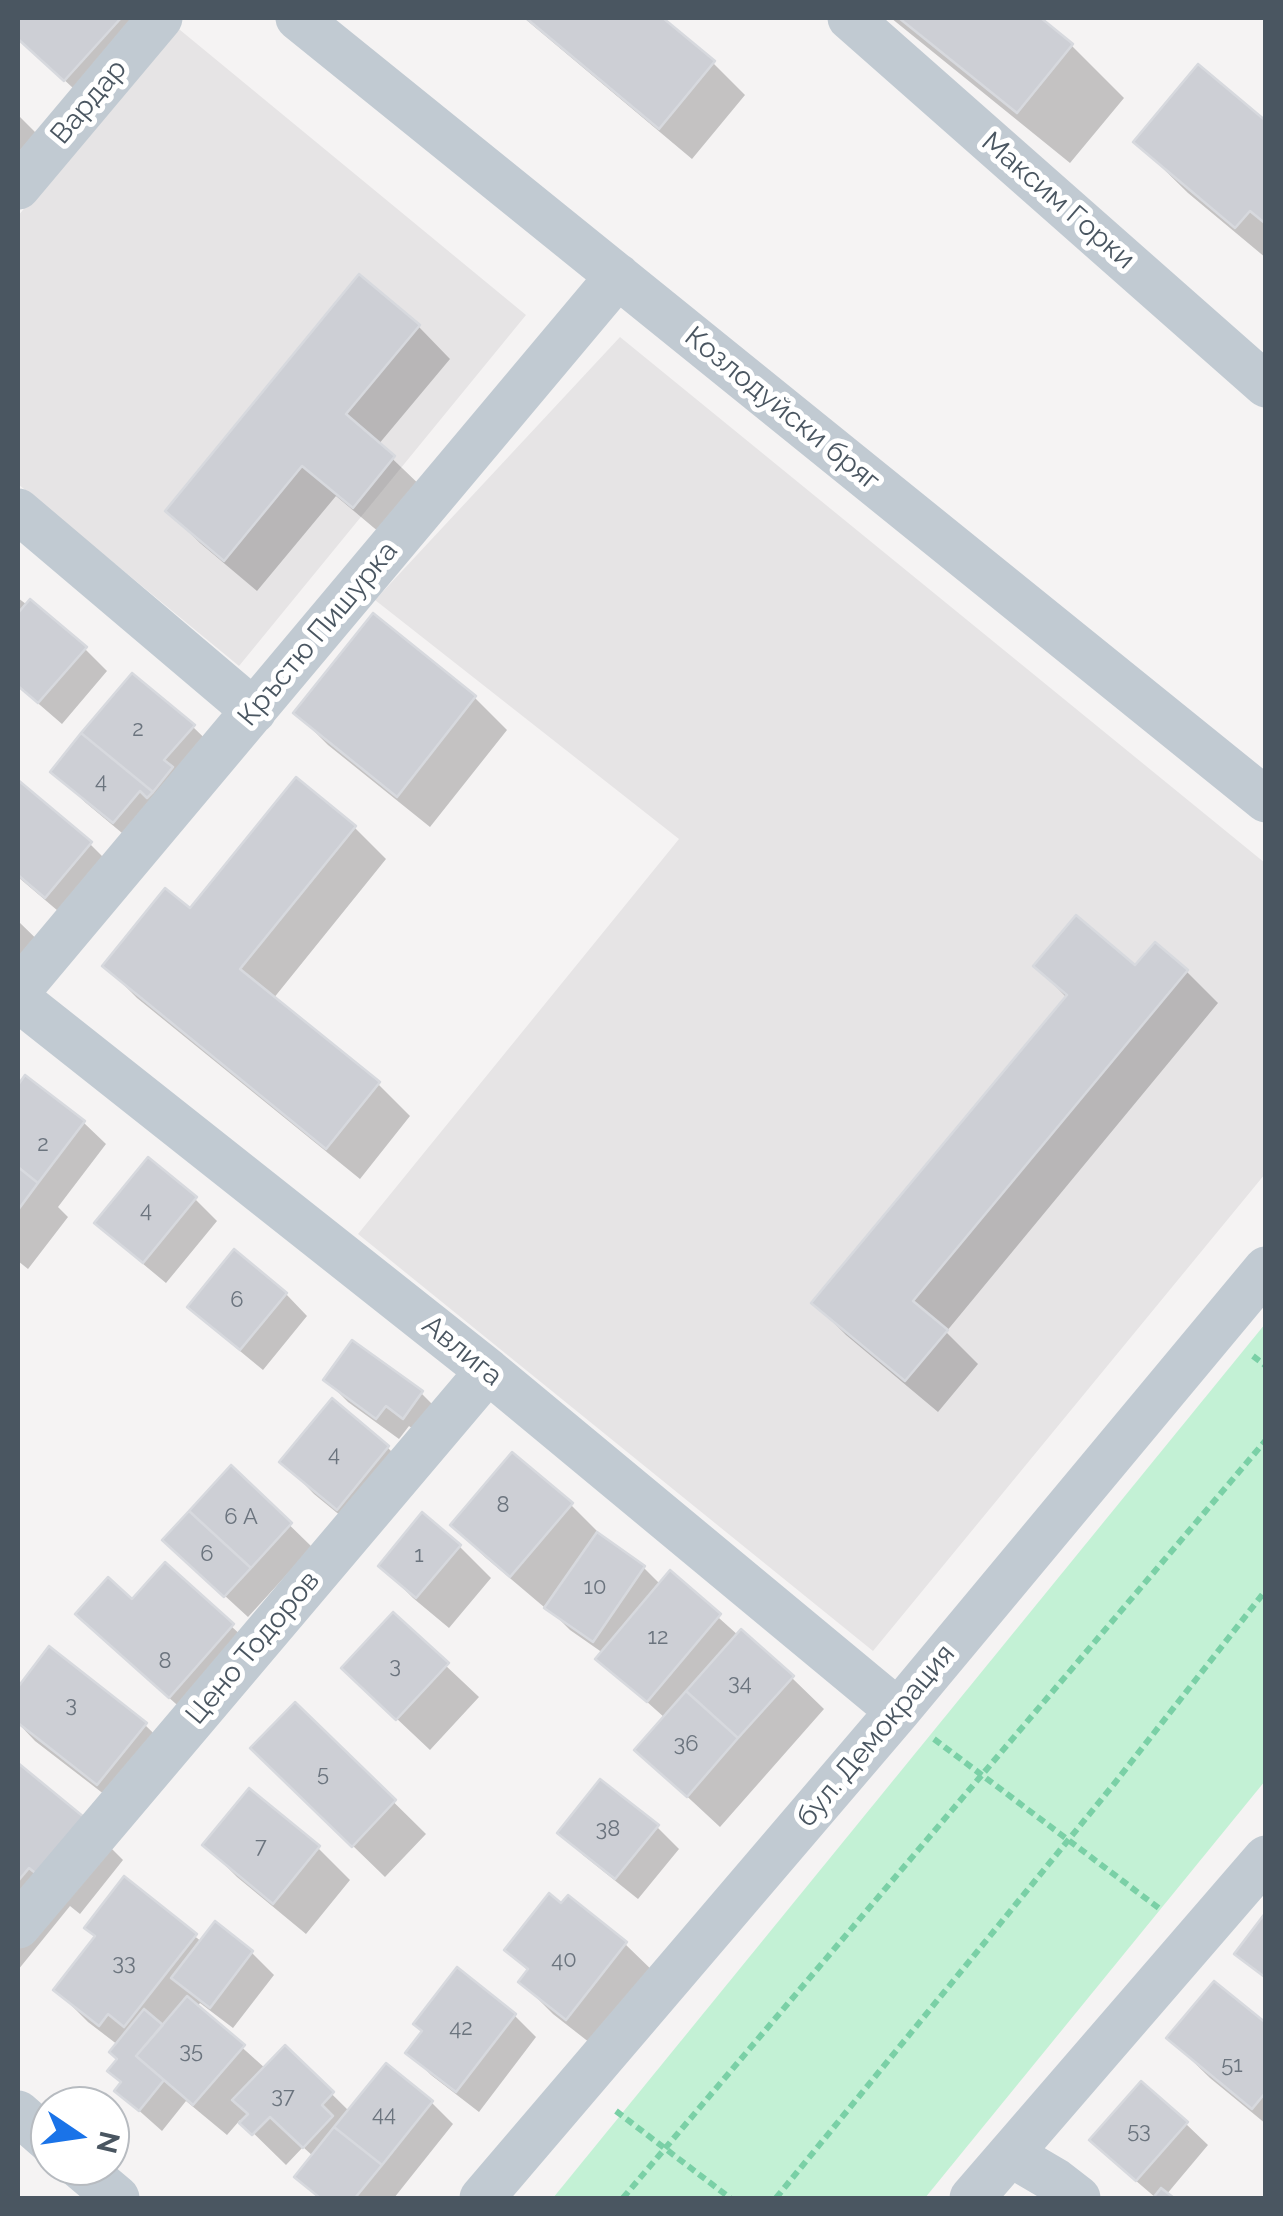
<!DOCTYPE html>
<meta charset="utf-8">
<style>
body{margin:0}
#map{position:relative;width:1283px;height:2216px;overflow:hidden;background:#f5f3f3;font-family:Raleway,sans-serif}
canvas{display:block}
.frame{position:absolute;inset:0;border:20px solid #4a5661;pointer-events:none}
.north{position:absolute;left:30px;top:2086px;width:100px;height:100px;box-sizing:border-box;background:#fff;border:2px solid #b7bbc0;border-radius:50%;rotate:103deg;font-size:28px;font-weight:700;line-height:40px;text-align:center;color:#4a5661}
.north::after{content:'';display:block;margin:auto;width:35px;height:45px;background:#1a73e8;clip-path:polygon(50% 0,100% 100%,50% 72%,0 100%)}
</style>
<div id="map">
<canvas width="1283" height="2216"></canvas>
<div class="frame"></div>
<div class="north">N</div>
</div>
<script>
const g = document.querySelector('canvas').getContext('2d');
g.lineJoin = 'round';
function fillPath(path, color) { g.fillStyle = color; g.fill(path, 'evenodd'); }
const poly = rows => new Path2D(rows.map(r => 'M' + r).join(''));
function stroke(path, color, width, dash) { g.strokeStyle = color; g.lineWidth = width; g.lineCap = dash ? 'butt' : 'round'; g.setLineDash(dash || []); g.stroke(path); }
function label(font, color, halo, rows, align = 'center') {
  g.font = font + ' Raleway,sans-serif'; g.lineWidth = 10; g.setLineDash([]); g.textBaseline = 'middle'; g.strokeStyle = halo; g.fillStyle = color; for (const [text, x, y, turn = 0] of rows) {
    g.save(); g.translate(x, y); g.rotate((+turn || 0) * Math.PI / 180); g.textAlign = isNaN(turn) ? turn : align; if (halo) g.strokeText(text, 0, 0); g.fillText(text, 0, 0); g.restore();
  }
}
fillPath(poly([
 [174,25,526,315,239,666,18,484,18,216],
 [620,337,1265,863,1265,1174,873,1651,358,1234,679,839,375,600]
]), '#e6e4e5');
fillPath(poly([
 [1265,1324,1265,1781,925,2198,553,2198]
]), '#c3f1d5');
fillPath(poly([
 [23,18,143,18,87,101,18,37,18,24],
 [524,18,659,18,713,63,745,95,692,159],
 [891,18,1037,18,1072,46,1124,98,1070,163],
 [18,115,44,141,18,170],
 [1266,124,1266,258,1188,193,1136,142],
 [360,278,419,327,450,359,378,445,425,490,386,538,336,496,257,591,200,543,168,511],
 [18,598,85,649,107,671,62,724,18,686],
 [374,616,475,698,507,730,430,827,328,745,296,713],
 [193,727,225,758,146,853,86,803,54,772],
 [18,784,90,844,122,876,78,928,18,877],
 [355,828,386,859,273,999,378,1084,410,1116,360,1179,137,998,105,966,191,912],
 [18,921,56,958,18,1003],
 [1036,966,1186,971,1218,1003,946,1332,978,1364,938,1412,846,1335,814,1303,1067,998],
 [26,1079,84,1123,106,1144,58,1207,68,1217,28,1269,18,1261,18,1089],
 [195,1199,217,1221,166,1283,119,1244,97,1223],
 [286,1294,307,1316,263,1370,212,1328,190,1306],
 [353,1343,421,1393,443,1415,426,1439,409,1426,399,1439,348,1402,326,1380],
 [332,1402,388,1448,420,1480,370,1540,314,1494,283,1462],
 [231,1468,312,1547,248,1617,188,1562],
 [571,1505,603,1537,602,1539,644,1568,661,1585,670,1574,739,1636,792,1678,824,1709,720,1827,637,1750,665,1718,599,1659,603,1653,570,1630,545,1605,544,1607,485,1557,453,1525],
 [459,1546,491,1578,449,1628,413,1598,381,1566],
 [165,1566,265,1657,203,1728,111,1646,79,1614,132,1602],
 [393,1616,479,1697,430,1750,377,1700],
 [50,1650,145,1725,177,1756,131,1815,35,1741,18,1723,18,1691],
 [295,1705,426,1834,385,1877,285,1780],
 [18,1766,83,1820,123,1860,80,1914,70,1906,18,1970],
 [657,1827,679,1849,638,1899,583,1855,561,1833],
 [205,1845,318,1848,350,1880,306,1934,237,1877],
 [124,1880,202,1942,215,1925,252,1953,274,1975,233,2028,200,2003,197,2007,266,2069,285,2048,350,2112,432,2103,453,2124,394,2198,319,2198,297,2177,314,2157,303,2147,286,2165,240,2120,227,2135,186,2101,162,2131,117,2091,123,2084,118,2045,88,2022,56,1990,97,1937],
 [625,1944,657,1975,599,2050,553,2014,521,1982,529,1972,508,1950],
 [514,2015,536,2037,479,2112,431,2075,409,2053,425,2032],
 [1266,2027,1266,2124,1210,2078,1169,2038],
 [1186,2124,1208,2145,1166,2195,1170,2198,1156,2198,1114,2162]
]), '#0003');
const building = poly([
 [20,18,121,18,64,81,18,39,18,20,20,18],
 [526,18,663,18,715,61,659,129,526,18],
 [899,18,1041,18,1073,44,1017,113,899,18],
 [1198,64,1266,121,1266,224,1250,211,1235,228,1133,142,1198,64],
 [359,274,420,325,346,414,395,456,353,508,302,466,224,561,165,511,359,274],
 [30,599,87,647,38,703,18,686,18,613,30,599],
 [373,613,476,696,397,797,293,713,373,613],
 [132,673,195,725,164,760,173,767,153,792,81,733,132,673],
 [81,733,153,792,147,798,140,791,113,823,50,772,81,733],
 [296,777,356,826,240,969,380,1082,326,1149,102,966,165,888,190,908,296,777],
 [18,780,92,842,45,898,18,875,18,780],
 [1076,915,1135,965,1155,942,1188,970,913,1301,948,1330,905,1381,811,1303,1067,995,1033,966,1076,915],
 [25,1075,85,1121,38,1183,18,1167,18,1085,25,1075],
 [148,1157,197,1197,143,1263,94,1223,148,1157],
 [18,1167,38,1183,18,1210,18,1167],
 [234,1249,287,1293,240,1350,187,1307,234,1249],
 [352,1340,423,1391,403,1419,386,1406,376,1419,323,1380,352,1340],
 [332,1398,389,1446,337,1510,279,1462,332,1398],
 [512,1452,573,1503,510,1577,450,1525,512,1452],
 [231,1465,292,1523,251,1568,189,1511,231,1465],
 [189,1511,251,1568,224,1597,162,1540,189,1511],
 [422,1512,461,1545,416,1598,378,1566,422,1512],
 [597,1532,645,1566,593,1642,544,1608,597,1532],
 [165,1562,234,1624,169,1698,75,1614,108,1577,132,1599,165,1562],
 [670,1570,721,1614,647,1702,595,1659,670,1570],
 [393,1612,449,1663,396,1720,341,1668,393,1612],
 [741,1629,794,1676,738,1738,686,1691,741,1629],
 [49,1646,147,1723,97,1785,18,1723,18,1687,49,1646],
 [686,1691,738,1738,687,1797,634,1750,686,1691],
 [295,1702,396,1800,352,1847,250,1748,295,1702],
 [18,1763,85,1818,39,1876,29,1868,18,1881,18,1763],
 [600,1779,659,1825,615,1879,557,1833,600,1779],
 [249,1788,320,1846,273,1904,202,1845,249,1788],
 [124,1876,197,1934,124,2027,108,2014,99,2026,53,1990,95,1936,84,1928,124,1876],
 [549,1893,561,1903,568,1895,627,1942,566,2020,518,1982,528,1969,504,1950,549,1893],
 [1266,1912,1266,1978,1234,1954,1266,1912],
 [215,1921,253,1951,210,2008,171,1978,215,1921],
 [457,1967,516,2014,456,2092,405,2053,422,2031,413,2024,457,1967],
 [1214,1981,1266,2023,1266,2092,1252,2109,1166,2038,1214,1981],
 [187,1996,245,2045,193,2105,136,2056,187,1996],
 [144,2009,163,2025,136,2056,164,2080,139,2111,114,2091,121,2082,107,2071,117,2059,109,2052,144,2009],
 [285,2045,334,2092,322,2105,333,2116,303,2148,270,2117,252,2135,239,2123,248,2114,232,2100,285,2045],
 [386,2063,433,2101,382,2165,334,2127,386,2063],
 [1141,2081,1188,2122,1136,2181,1089,2140,1141,2081],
 [334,2127,382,2165,355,2198,320,2198,294,2177,334,2127],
 [1161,2188,1174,2198,1153,2198,1161,2188]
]);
fillPath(building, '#cdcfd5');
stroke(building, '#d7d9de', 2.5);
stroke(poly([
 [1253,1356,1266,1366],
 [934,1739,1160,1909],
 [616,2111,730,2198],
 [623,2198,1266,1440],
 [776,2198,1114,1784,1266,1590]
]), '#7ad0a6', 6, [8, 5]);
stroke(poly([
 [298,18,1266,800],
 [850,18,1266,385],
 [18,187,160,18],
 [18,511,254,711],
 [18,991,618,276],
 [18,999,488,1371,898,1711],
 [18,1926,488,1371],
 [18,2113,50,2141],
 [1010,2154,1056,2181,1078,2198],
 [79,2166,117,2198],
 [482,2198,898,1711,1266,1269],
 [972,2198,1266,1858]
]), '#c1cad2', 45);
label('22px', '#6b747e', null, [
 ["2",138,729],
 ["4",101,781],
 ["2",43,1144],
 ["4",146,1210],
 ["6",237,1300],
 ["4",334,1454],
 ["8",503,1505],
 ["6 A",241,1517],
 ["6",207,1554],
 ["1",419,1555],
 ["10",595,1587],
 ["12",658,1637],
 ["8",165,1661],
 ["3",395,1666],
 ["34",740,1683],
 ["3",71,1705],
 ["36",686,1744],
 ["5",323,1774],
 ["38",608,1829],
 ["7",261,1846],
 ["40",564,1960],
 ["33",124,1963],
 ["42",461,2028],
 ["35",191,2051],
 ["51",1232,2065],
 ["37",283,2096],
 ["44",384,2114],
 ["53",1139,2131]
]);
label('28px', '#4a5661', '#fff', [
 ["Вардар",89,102,-50],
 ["Максим Горки",1058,201,41],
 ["Козлодуйски бряг",782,409,39],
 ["Кръстю Пишурка",318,634,-50],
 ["Авлига",462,1351,39],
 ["Цено Тодоров",253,1648,-50],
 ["бул. Демокрация",876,1736,-50]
]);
</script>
